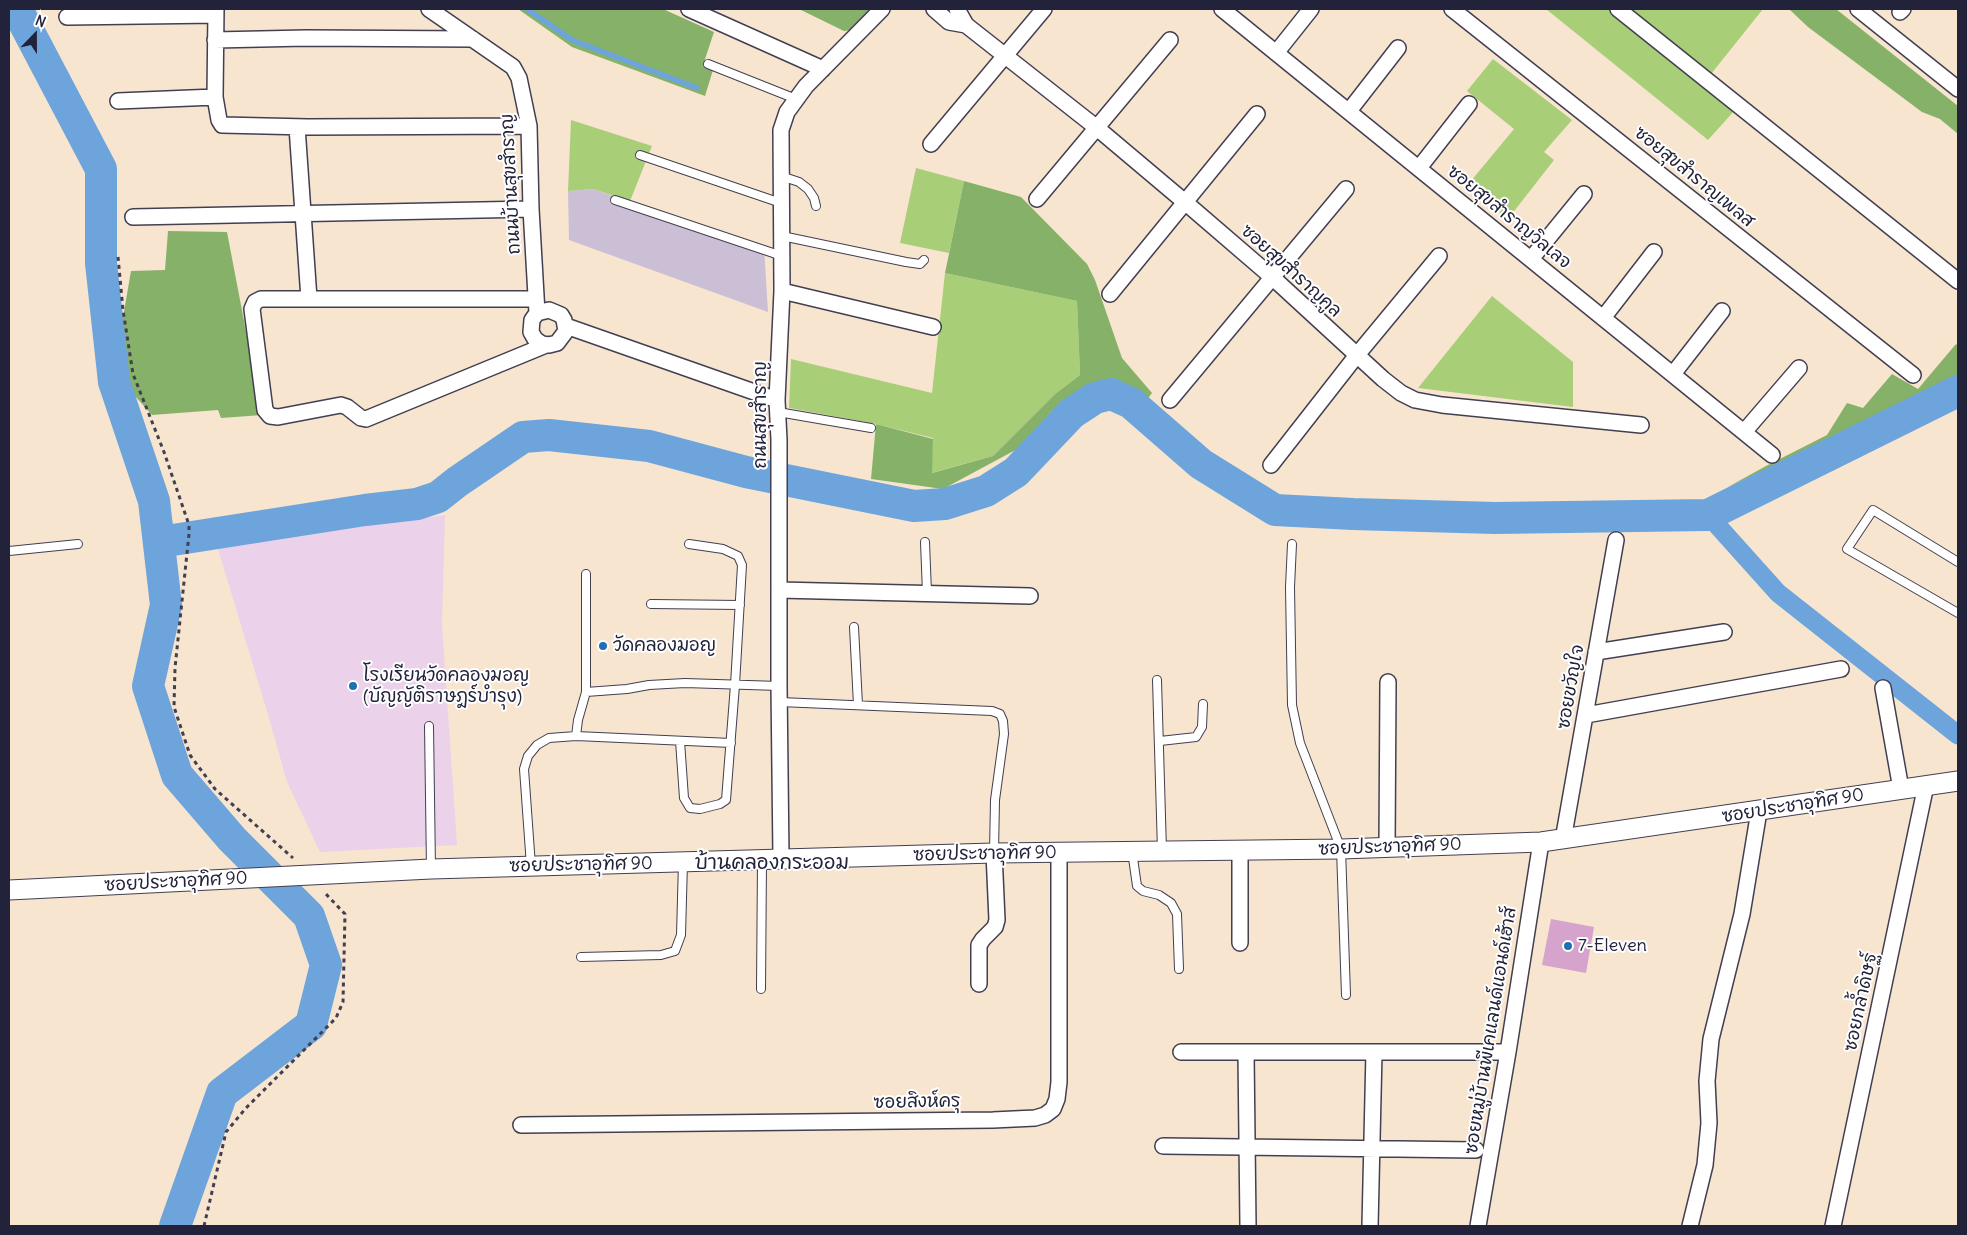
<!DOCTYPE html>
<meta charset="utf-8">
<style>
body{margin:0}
#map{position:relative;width:1967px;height:1235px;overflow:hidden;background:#f7e5cf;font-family:Delius,sans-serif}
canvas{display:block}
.frame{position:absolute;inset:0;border:10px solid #22223b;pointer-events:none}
.north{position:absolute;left:10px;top:10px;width:50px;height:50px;-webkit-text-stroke:4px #fff;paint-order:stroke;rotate:22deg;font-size:14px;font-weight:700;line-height:20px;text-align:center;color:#22223b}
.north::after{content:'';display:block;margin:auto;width:18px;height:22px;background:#22223b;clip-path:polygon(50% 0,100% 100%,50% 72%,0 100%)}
</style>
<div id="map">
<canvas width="1967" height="1235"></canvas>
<div class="frame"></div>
<div class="north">N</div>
</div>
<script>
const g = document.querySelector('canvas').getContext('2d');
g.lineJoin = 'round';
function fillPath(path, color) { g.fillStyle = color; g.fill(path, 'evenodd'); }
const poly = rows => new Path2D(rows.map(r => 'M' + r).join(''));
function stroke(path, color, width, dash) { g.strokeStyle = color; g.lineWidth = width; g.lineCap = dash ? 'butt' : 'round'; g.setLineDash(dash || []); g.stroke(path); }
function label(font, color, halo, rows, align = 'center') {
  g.font = font + ' Delius,"Playpen Sans Thai",sans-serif'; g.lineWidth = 4; g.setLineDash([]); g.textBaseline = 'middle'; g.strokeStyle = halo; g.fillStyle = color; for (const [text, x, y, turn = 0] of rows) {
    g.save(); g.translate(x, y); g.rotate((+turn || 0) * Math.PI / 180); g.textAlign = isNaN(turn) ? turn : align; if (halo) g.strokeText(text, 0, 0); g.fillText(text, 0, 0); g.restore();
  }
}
fillPath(poly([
 [445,515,442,625,457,845,320,852,287,782,269,718,218,549,275,538]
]), '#ecd1ea');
fillPath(poly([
 [593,189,764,247,768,312,569,240,568,191]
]), '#cbbfd5');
fillPath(poly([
 [1546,9,1608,9,1735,110,1708,140],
 [1629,9,1763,9,1711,74],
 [1493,59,1572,120,1544,152,1554,160,1508,219,1466,187,1514,129,1467,91],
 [571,120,652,146,630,201,593,189,568,191],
 [916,168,964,181,949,253,900,243],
 [945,273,1077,301,1080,375,1055,394,993,456,931,473,933,438,876,424,789,408,791,359,932,393],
 [1492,296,1573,362,1573,407,1418,388]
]), '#a8ce78');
fillPath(poly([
 [518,9,663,9,714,32,703,65,713,70,705,96,572,47],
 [799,9,845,10,872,9,852,30,844,31],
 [1789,9,1836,9,1958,106,1958,134,1940,119,1922,112,1808,27],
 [964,181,1021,197,1087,264,1095,280,1122,358,1152,393,1146,401,1120,387,1103,383,1085,388,1051,412,1021,447,943,489,871,479,876,424,933,439,932,473,993,456,1055,394,1080,375,1077,301,945,273],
 [168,231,227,232,262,415,221,418,218,410,152,415,127,387,121,329,131,271,165,270],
 [1956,344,1958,346,1958,378,1943,387,1726,488,1766,466,1827,435,1847,403,1863,408,1892,374,1918,389]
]), '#86b168');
stroke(poly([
 [527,9,572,40,697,88]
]), '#6da4db', 5.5);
stroke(poly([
 [1708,515,1778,593,1958,735]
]), '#6da4db', 19);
stroke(poly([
 [19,9,19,13,101,169,101,263,114,382,154,501,166,605,148,686,177,775,232,839,309,916,326,965,311,1025,222,1093,175,1226],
 [160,542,365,510,417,504,438,497,457,482,523,437,549,435,649,446,746,472,914,506,945,504,986,491,1016,472,1072,413,1095,398,1111,394,1131,403,1201,464,1275,510,1353,514,1495,518,1708,515,1958,391]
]), '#6da4db', 32);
fillPath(poly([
 [1551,919,1594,927,1586,973,1542,965]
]), '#d5a3cb');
const service = poly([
 [708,64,796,99],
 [640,155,781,203],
 [781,176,799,182,808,189,814,198,816,206],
 [615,200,782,256],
 [782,236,906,262,920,264,924,260],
 [778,412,871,428],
 [925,542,927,593],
 [1292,544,1290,587,1292,705,1300,743,1341,849,1346,995],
 [9,551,78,544],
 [1958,562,1873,510,1847,549,1958,613],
 [651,604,740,605],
 [854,627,858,705],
 [1157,680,1162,851],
 [586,692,586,574],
 [780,702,992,711,1000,714,1003,721,1004,734,995,800,994,852],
 [429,726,431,869],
 [576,736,731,743],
 [680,741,684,798,690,808,700,809,720,804,726,800,735,685,742,565,738,556,723,549,689,544],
 [1160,741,1196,737,1202,727,1203,704],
 [1132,851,1137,886,1143,891,1159,895,1171,903,1177,914,1179,969],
 [531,866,524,769,528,756,537,745,549,738,576,736,578,720,586,692,627,689,649,685,685,683,779,686],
 [581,957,661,955,675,951,681,935,683,862],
 [761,989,762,861]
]);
const minor = poly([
 [216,9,215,97,219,120,222,125,308,127,529,126],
 [429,9,513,67,519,78,529,126,531,209,537,313,532,320,531,332,535,339,542,344,549,345,557,343,566,331,564,320,561,315,549,310,537,313],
 [689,9,823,69],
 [934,9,949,22,966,25,957,9],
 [1222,9,1772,455],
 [1452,9,1913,375],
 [1618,9,1958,281],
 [1858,9,1958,89],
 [1900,12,1903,9],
 [67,17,216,15],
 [966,25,1097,128,1186,203,1272,277,1383,379,1401,393,1415,400,1442,405,1641,425],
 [215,40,306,38,473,39],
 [1276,53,1311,9],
 [118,101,215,97],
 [1349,111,1398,48],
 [297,127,309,299],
 [931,144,1044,9],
 [1419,168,1469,104],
 [1037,199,1170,40],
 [133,217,531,209],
 [1531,259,1584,194],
 [782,291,933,327],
 [1110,294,1257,114],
 [536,299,261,299,255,302,252,309,265,410,270,416,278,417,341,405,347,407,361,418,366,419,546,345],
 [1603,318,1654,252],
 [566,326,777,400],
 [1673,374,1722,311],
 [1170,400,1346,189],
 [1744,432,1799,368],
 [1271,465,1357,355,1439,256],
 [779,590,1030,596],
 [1596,652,1724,632],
 [1883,688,1901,789],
 [1586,715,1841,669],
 [1563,840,1616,540],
 [1387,848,1388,682],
 [1240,850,1240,943],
 [781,858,779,686,779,440,777,400,782,291,781,130,787,112,806,86,882,9],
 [979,984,979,945,983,939,995,927,997,920,994,853],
 [1181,1052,1508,1052],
 [1246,1053,1248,1226],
 [521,1125,993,1120,1035,1118,1045,1115,1053,1109,1057,1099,1059,1082,1059,852],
 [1163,1146,1476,1150],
 [1370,1226,1374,1052],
 [1478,1226,1508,1052,1541,842],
 [1690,1226,1705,1165,1709,1123,1707,1081,1711,1039,1742,914,1759,811],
 [1833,1226,1926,785]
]);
const tertiary = poly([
 [9,890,431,869,994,853,1341,849,1541,842,1958,781]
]);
stroke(service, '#423f51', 10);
stroke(minor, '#423f51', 18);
stroke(tertiary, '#423f51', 21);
stroke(poly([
 [118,257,123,310,133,374,164,452,189,525,189,534,175,668,174,707,190,755,215,789,293,858],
 [204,1226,226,1132,246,1108,336,1018,343,1002,345,914,324,892]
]), '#423f51', 3, [4, 4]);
stroke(service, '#fff', 8);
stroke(minor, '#fff', 15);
stroke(tertiary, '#fff', 19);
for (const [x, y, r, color] of [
 [603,646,5,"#1f6fb2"],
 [353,686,5,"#1f6fb2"],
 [1568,946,5,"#1f6fb2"]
]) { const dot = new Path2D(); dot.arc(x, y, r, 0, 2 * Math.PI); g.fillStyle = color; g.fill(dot); stroke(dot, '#fff', 2); }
label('18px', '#22223b', '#fff', [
 ["ซอยสุขสำราญเพลส",1694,177,39],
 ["ถนนบ้านสุขสำราญ",511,184,-93],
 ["ซอยสุขสำราญวิลเลจ",1509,217,39],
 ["ซอยสุขสำราญคูล",1291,271,42],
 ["ถนนสุขสำราญ",761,415,-90],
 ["ซอยขวัญใจ",1571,687,-80],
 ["ซอยประชาอุทิศ 90",1793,806,-9],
 ["ซอยประชาอุทิศ 90",1390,847,-2],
 ["ซอยประชาอุทิศ 90",985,854,-1],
 ["ซอยประชาอุทิศ 90",581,865,-1],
 ["ซอยประชาอุทิศ 90",176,882,-3],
 ["ซอยกล้ำดิษฐ์",1861,1002,-78],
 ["ซอยหมู่บ้านพีเคแลนด์แอนด์เฮ้าส์",1491,1031,-81],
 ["ซอยสิงห์ครุ",917,1102,-1]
]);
label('18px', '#22223b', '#fff', [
 ["วัดคลองมอญ",613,646],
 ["โรงเรียนวัดคลองมอญ",363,676],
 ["(บัญญัติราษฎร์บำรุง)",363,697],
 ["7-Eleven",1578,946]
], 'left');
label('20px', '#22223b', '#fff', [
 ["บ้านคลองกระออม",772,863]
]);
</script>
